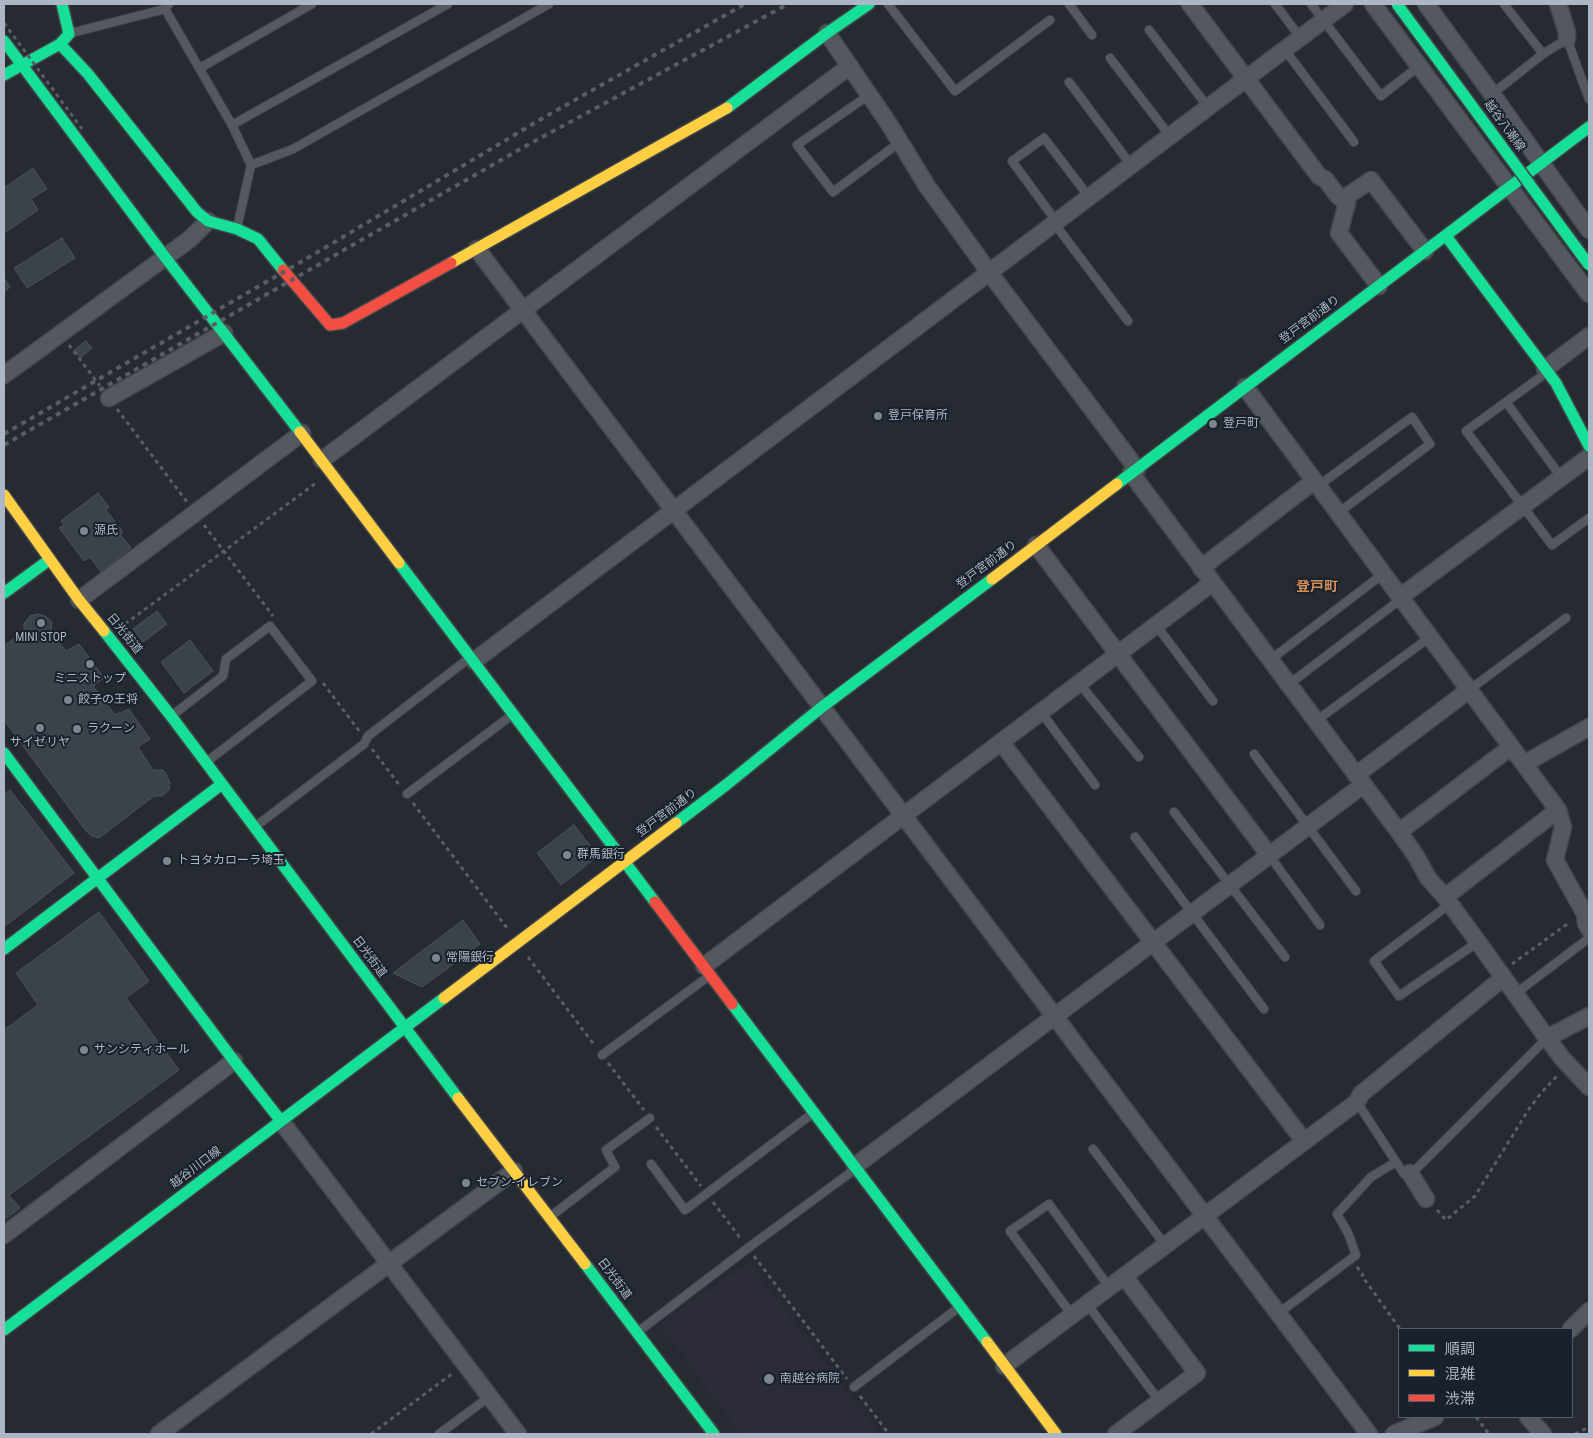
<!DOCTYPE html>
<meta charset="utf-8">
<style>
body{margin:0}
#map{position:relative;width:1593px;height:1438px;overflow:hidden;background:#252b31;font-family:"Roboto Condensed","Noto Sans JP",sans-serif}
canvas{display:block}
.frame{position:absolute;inset:0;border:5px solid #adb6c5;pointer-events:none}
.legend{position:absolute;left:1398px;top:1328px;width:175px;height:90px;box-sizing:border-box;background:#19212c;border:1px solid #545d69;margin:0;padding:6px 9px;list-style:none;font-size:15px;color:#adb6c5}
.legend li{display:flex;align-items:center;gap:10px;height:25px}
.legend b{width:25px;border:1px solid #545d69}
</style>
<div id="map">
<canvas width="1593" height="1438"></canvas>
<div class="frame"></div>
<ul class="legend">
<li><b style="height:6px;background:#16e098"></b>順調</li>
<li><b style="height:6px;background:#ffcf43"></b>混雑</li>
<li><b style="height:6px;background:#f24e42"></b>渋滞</li>
</ul>
</div>
<script>
const g = document.querySelector('canvas').getContext('2d');
g.lineJoin = 'round';
function fillPath(path, color) { g.fillStyle = color; g.fill(path, 'evenodd'); }
const poly = rows => new Path2D(rows.map(r => 'M' + r).join(''));
function stroke(path, color, width, dash) { g.strokeStyle = color; g.lineWidth = width; g.lineCap = dash ? 'butt' : 'round'; g.setLineDash(dash || []); g.stroke(path); }
function label(font, color, halo, rows, align = 'center') {
  g.font = font + ' "Roboto Condensed","Noto Sans JP",sans-serif'; g.lineWidth = 4; g.setLineDash([]); g.textBaseline = 'middle'; g.strokeStyle = halo; g.fillStyle = color; for (const [text, x, y, turn = 0] of rows) {
    g.save(); g.translate(x, y); g.rotate((+turn || 0) * Math.PI / 180); g.textAlign = isNaN(turn) ? turn : align; if (halo) g.strokeText(text, 0, 0); g.fillText(text, 0, 0); g.restore();
  }
}
fillPath(poly([
 [749,1263,880,1434,741,1434,659,1324]
]), '#2c2b38');
const building = poly([
 [33,168,47,189,31,199,38,210,4,233,4,188,33,168],
 [62,238,75,258,27,288,14,268,62,238],
 [4,278,10,287,4,292,4,278],
 [86,341,92,348,80,358,74,350,86,341],
 [98,493,109,507,106,510,123,532,120,534,131,548,101,572,90,557,84,561,59,528,64,525,61,521,98,493],
 [157,611,167,624,143,642,133,629,157,611],
 [37,614,45,616,52,622,51,633,66,651,79,644,104,678,93,686,115,715,129,709,150,739,138,747,153,770,163,770,167,775,170,784,169,790,162,796,154,796,99,838,92,836,86,831,4,720,4,646,24,631,24,624,30,616,37,614],
 [190,640,213,671,184,693,161,662,190,640],
 [10,790,74,873,4,927,4,794,10,790],
 [574,825,598,856,561,885,537,853,574,825],
 [99,912,149,981,126,998,179,1070,9,1195,20,1208,4,1220,4,1030,38,1005,16,973,99,912],
 [463,920,480,944,422,987,393,973,463,920]
]);
fillPath(building, '#3c4249');
stroke(building, '#4c525a', 1);
const lane = poly([
 [888,4,955,91,1050,20],
 [1069,4,1092,35],
 [1275,4,1300,37],
 [1311,4,1381,96,1419,66],
 [1504,4,1543,54],
 [165,9,232,125,251,165,237,228],
 [1149,30,1208,107],
 [71,33,165,9,169,4],
 [1285,50,1354,142],
 [1110,58,1170,136],
 [200,68,312,4],
 [1069,82,1131,165],
 [1492,94,1543,54,1567,39,1589,99],
 [869,95,797,145,833,192,900,142],
 [232,125,448,4],
 [251,165,293,149,549,4],
 [1056,221,1012,161,1044,138,1089,197],
 [1054,223,1128,321],
 [1546,373,1466,431,1552,545,1589,518],
 [1506,402,1561,477],
 [1318,486,1412,417,1430,444,1338,513],
 [1156,625,1213,701],
 [1270,660,1383,574],
 [1079,683,1139,757],
 [1288,685,1401,599],
 [1469,690,1566,618],
 [1041,712,1095,785],
 [174,714,223,676,226,659,270,626,312,681,209,760],
 [1316,721,1430,637],
 [1254,754,1356,891],
 [407,794,512,715],
 [1174,812,1285,957],
 [256,826,364,744,368,736,468,659],
 [1135,837,1264,1009],
 [1269,855,1320,925],
 [1450,904,1374,961,1399,996,1478,942],
 [1515,994,1589,938],
 [602,1055,709,976],
 [1357,1102,1396,1162],
 [1093,1149,1165,1245],
 [651,1164,685,1210,813,1113],
 [551,1216,615,1167,606,1150,650,1118],
 [1087,1304,1160,1402],
 [1279,1313,1356,1255,1348,1233,1337,1214,1371,1177,1396,1162,1405,1175,1414,1171,1547,1038],
 [1072,1315,1010,1231,1049,1204,1109,1287],
 [639,1331,748,1248,854,1170],
 [854,1387,958,1308],
 [439,1434,489,1397]
]);
const street = poly([
 [1190,4,1319,176,1326,180,1337,195,1347,203,1339,233,1379,286],
 [1373,4,1589,294],
 [1426,4,1492,94,1589,230],
 [1558,4,1567,32,1567,39],
 [827,33,889,124,927,186,989,272,1137,469],
 [1343,199,1371,180,1425,251],
 [477,249,1369,1434],
 [1545,369,1589,336],
 [4,375,190,239,208,221],
 [1245,387,1558,810,1563,827,1555,860,1585,914,1586,923,1589,929],
 [109,398,224,333],
 [322,460,850,66],
 [1131,473,1399,832,1416,856,1428,878,1445,897,1478,942,1547,1038,1562,1058,1589,1087],
 [1036,545,1269,855],
 [1201,568,1314,481],
 [1400,597,1589,457],
 [79,600,302,433],
 [474,661,1345,4],
 [1001,742,1304,1141],
 [1524,764,1589,727],
 [1356,775,1469,690],
 [1399,832,1511,747],
 [1445,897,1558,810],
 [704,966,1212,583],
 [1547,1038,1589,1016],
 [281,1121,518,1434],
 [855,1166,1363,785],
 [1410,1173,1426,1199],
 [4,1235,234,1061],
 [1571,1329,1589,1311],
 [1004,1366,1357,1102,1361,1094,1503,978],
 [1528,1417,1543,1434],
 [159,1434,514,1171],
 [1116,1434,1197,1373,1124,1276],
 [1394,1434,1435,1417]
]);
const fast = poly([
 [4,41,165,257,300,432],
 [60,44,88,74,197,212,208,221,237,229,258,239,283,270],
 [4,75,60,44,69,34,62,4],
 [727,108,827,33,869,4],
 [1446,236,1556,383,1589,446],
 [1117,484,1589,127],
 [399,563,655,902],
 [4,593,49,560],
 [104,631,171,716,458,1098],
 [4,753,234,1061,281,1121],
 [676,823,726,785,822,707,992,579],
 [4,949,222,784],
 [732,1004,987,1342],
 [585,1264,714,1434],
 [4,1330,444,998]
]);
const slow = poly([
 [451,263,727,108],
 [300,432,399,563],
 [4,495,79,600,104,631],
 [992,579,1117,484],
 [444,998,676,823],
 [458,1098,585,1264],
 [987,1342,1056,1434]
]);
const jam = poly([
 [283,270,330,325,343,323,451,263],
 [655,902,732,1004]
]);
stroke(lane, '#42474c', 10);
stroke(street, '#42474c', 19);
stroke(fast, '#42474c', 14);
stroke(slow, '#42474c', 14);
stroke(jam, '#42474c', 14);
stroke(poly([
 [69,345,100,386],
 [117,409,187,502],
 [204,525,273,616],
 [125,624,316,483],
 [323,683,360,732],
 [372,749,400,786],
 [413,803,507,928],
 [528,957,595,1046],
 [1512,964,1570,922],
 [608,1063,644,1110],
 [656,1127,701,1186],
 [713,1202,741,1239],
 [1437,1210,1446,1220,1475,1196,1529,1109,1541,1093,1557,1076],
 [754,1256,847,1379],
 [1357,1267,1363,1275,1362,1276,1400,1329],
 [860,1396,889,1434],
 [1476,1417,1489,1434],
 [371,1434,453,1373],
 [1575,1434,1589,1427]
]), '#585e64', 3, [4, 4]);
stroke(lane, '#545960', 8);
stroke(street, '#545960', 16);
stroke(fast, '#16e098', 11);
stroke(slow, '#ffcf43', 11);
stroke(jam, '#f24e42', 11);
stroke(poly([
 [4,434,311,256,543,118,745,4],
 [4,445,522,148,788,4]
]), '#585d64', 4, [5, 5]);
const fastBridge = poly([
 [1397,4,1589,265]
]);
stroke(fastBridge, '#42474c', 14, []);
stroke(poly([
 [4,23,82,129]
]), '#585e64', 3, [4, 4]);
stroke(fastBridge, '#16e098', 11);
for (const [x, y, r, color] of [
 [878,416,5,"#7d8591"],
 [1213,424,5,"#7d8591"],
 [84,531,5,"#7d8591"],
 [41,623,5,"#7d8591"],
 [90,664,5,"#7d8591"],
 [68,700,5,"#7d8591"],
 [40,728,5,"#7d8591"],
 [77,729,5,"#7d8591"],
 [567,855,5,"#7d8591"],
 [167,861,5,"#7d8591"],
 [436,958,5,"#7d8591"],
 [84,1050,5,"#7d8591"],
 [466,1183,5,"#7d8591"],
 [769,1379,6,"#7d8591"]
]) { const dot = new Path2D(); dot.arc(x, y, r, 0, 2 * Math.PI); g.fillStyle = color; g.fill(dot); stroke(dot, '#19212c', 2); }
label('12px', '#adb6c5', '#19212c', [
 ["越谷八潮線",1504,126,54],
 ["登戸宮前通り",1310,320,-37],
 ["登戸宮前通り",987,565,-37],
 ["日光街道",124,634,51],
 ["登戸宮前通り",667,813,-37],
 ["日光街道",369,957,53],
 ["越谷川口線",196,1168,-37],
 ["日光街道",614,1279,53]
]);
label('12px', '#adb6c5', '#19212c', [
 ["登戸保育所",888,416],
 ["登戸町",1223,424],
 ["源氏",94,531],
 ["MINI STOP",41,638,"center"],
 ["ミニストップ",90,679,"center"],
 ["餃子の王将",78,700],
 ["ラクーン",87,729],
 ["サイゼリヤ",40,743,"center"],
 ["群馬銀行",577,855],
 ["トヨタカローラ埼玉",177,861],
 ["常陽銀行",446,958],
 ["サンシティホール",94,1050],
 ["セブン-イレブン",476,1183],
 ["南越谷病院",780,1379]
], 'left');
label('bold 14px', '#d58e58', '#19212c', [
 ["登戸町",1317,587]
]);
</script>
